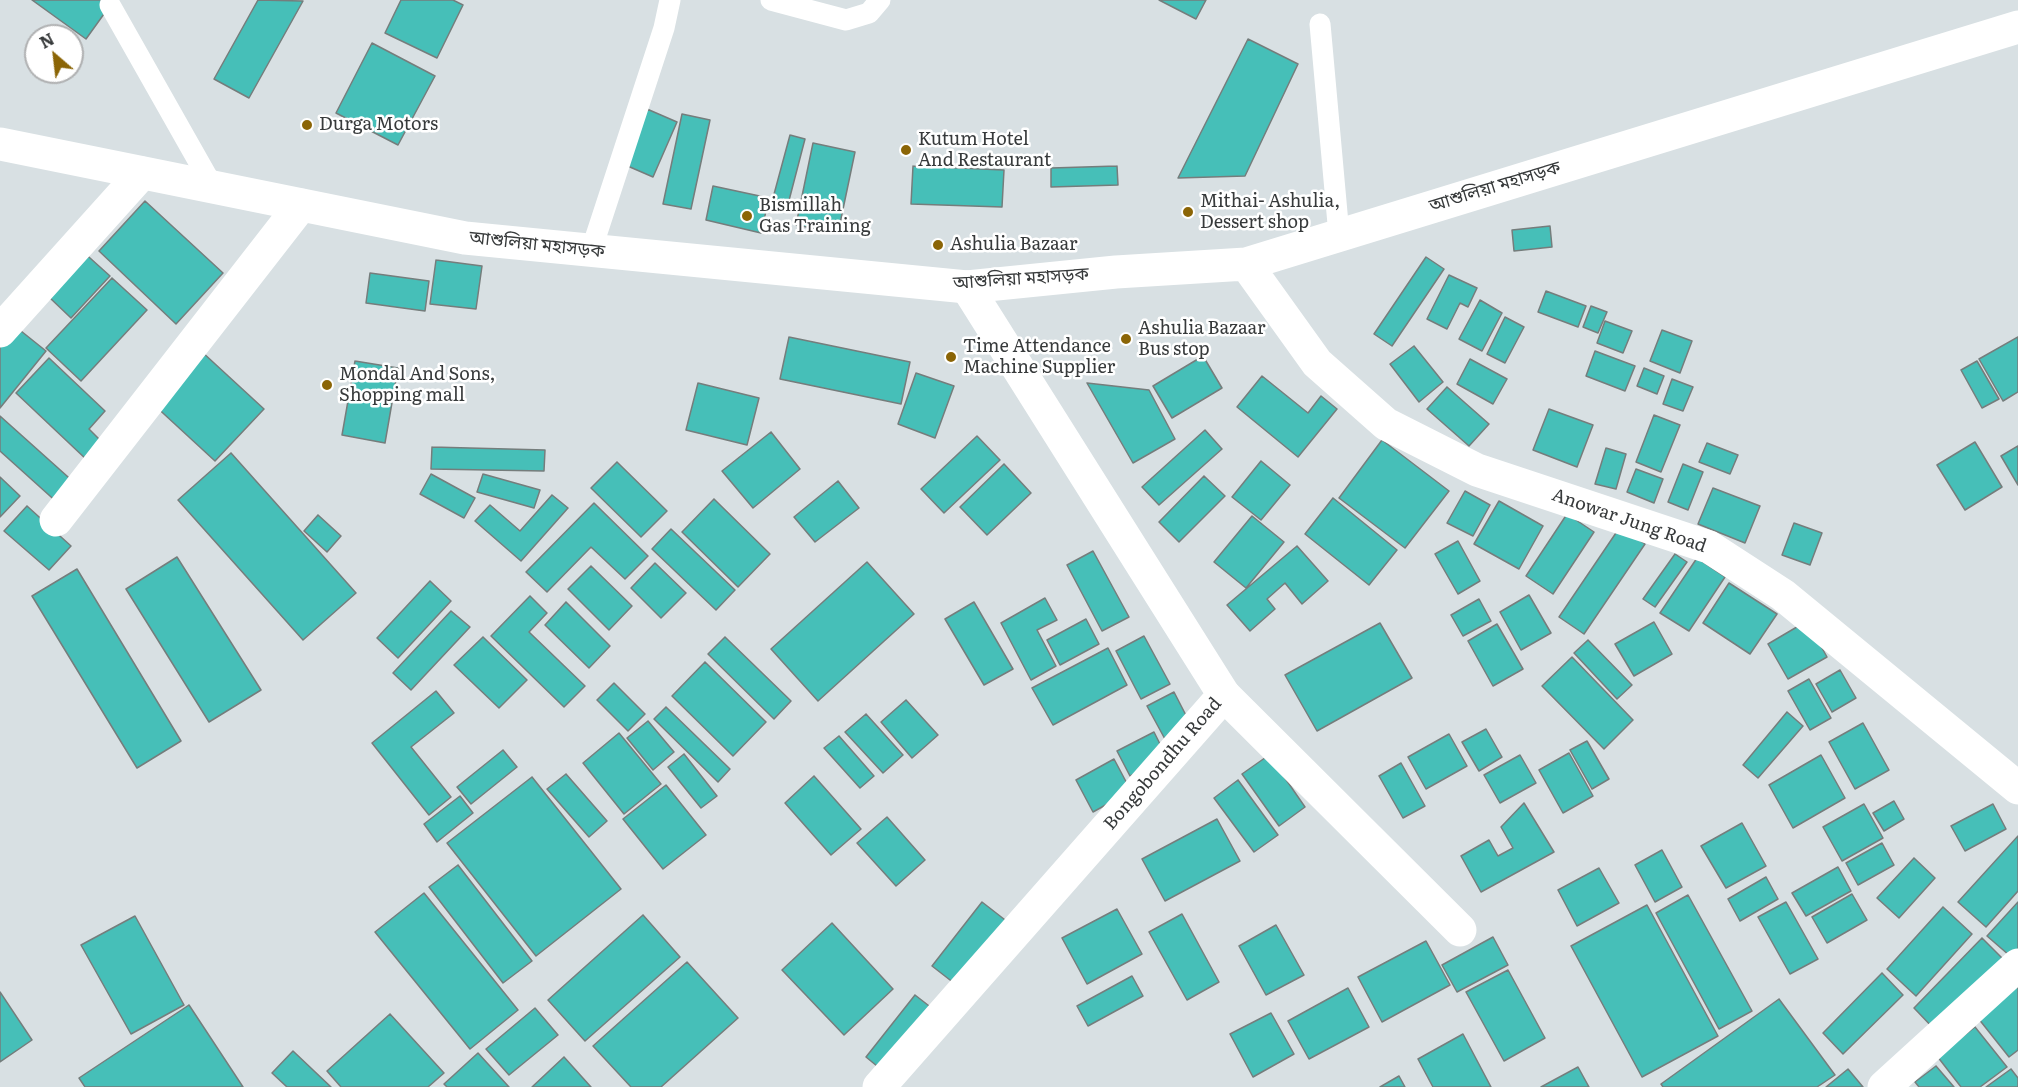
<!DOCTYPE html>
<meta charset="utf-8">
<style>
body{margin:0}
#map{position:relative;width:2018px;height:1087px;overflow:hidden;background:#d8e0e3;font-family:Literata,serif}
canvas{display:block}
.north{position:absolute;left:24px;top:24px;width:60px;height:60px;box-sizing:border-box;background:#fff;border:2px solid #afb0b1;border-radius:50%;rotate:332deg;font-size:16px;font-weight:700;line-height:24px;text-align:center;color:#373a3b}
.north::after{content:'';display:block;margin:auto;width:21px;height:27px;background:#8b6506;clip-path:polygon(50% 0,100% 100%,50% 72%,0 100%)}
</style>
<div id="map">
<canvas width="2018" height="1087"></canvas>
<div class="north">N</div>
</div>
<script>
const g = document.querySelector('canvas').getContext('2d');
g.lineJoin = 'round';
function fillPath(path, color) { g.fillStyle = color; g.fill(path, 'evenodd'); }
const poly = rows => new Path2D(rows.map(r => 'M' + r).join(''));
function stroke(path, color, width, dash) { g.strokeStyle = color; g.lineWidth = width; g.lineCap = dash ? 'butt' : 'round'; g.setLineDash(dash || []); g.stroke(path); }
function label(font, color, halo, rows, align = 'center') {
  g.font = font + ' Literata,"Noto Sans Bengali",serif'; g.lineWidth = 5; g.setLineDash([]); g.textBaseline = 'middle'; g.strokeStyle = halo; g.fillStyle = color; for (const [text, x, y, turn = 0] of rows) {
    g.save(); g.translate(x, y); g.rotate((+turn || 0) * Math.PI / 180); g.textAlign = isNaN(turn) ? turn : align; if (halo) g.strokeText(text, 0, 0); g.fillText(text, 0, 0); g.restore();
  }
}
const building = poly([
 [32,0,114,0,86,39,32,0],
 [258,0,303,1,249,98,214,79,258,0],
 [401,0,453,0,463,5,437,58,385,33,401,0],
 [1159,0,1206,0,1196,19,1159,0],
 [1248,39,1298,64,1245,176,1178,178,1248,39],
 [372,43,435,76,398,145,336,113,372,43],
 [647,109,677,122,653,177,623,164,647,109],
 [682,114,710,120,691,209,663,204,682,114],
 [790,135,805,139,786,212,770,209,790,135],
 [813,143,855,152,838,233,796,225,813,143],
 [913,166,1004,170,1002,207,911,204,913,166],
 [1117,166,1118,185,1051,187,1051,168,1117,166],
 [713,186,769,198,761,233,706,220,713,186],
 [145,201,223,273,176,324,99,251,145,201],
 [1550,226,1552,247,1514,251,1512,230,1550,226],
 [80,249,110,276,71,318,50,298,80,249],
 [1426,257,1444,269,1392,346,1374,334,1426,257],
 [436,260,482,266,476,309,430,304,436,260],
 [370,273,429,281,425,311,366,303,370,273],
 [1449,275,1477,288,1468,307,1460,303,1447,329,1427,319,1449,275],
 [112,278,147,310,81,381,46,348,112,278],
 [1546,291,1586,306,1578,327,1538,312,1546,291],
 [1480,300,1502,313,1482,351,1459,339,1480,300],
 [1591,306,1607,312,1598,333,1583,327,1591,306],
 [1505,317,1524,327,1505,363,1487,354,1505,317],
 [1605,321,1632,331,1623,353,1597,343,1605,321],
 [11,323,46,351,0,408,0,336,11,323],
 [1662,330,1692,341,1680,373,1650,361,1662,330],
 [789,337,910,362,901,404,780,379,789,337],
 [2018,337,2018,392,2003,401,1979,359,2018,337],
 [1414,346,1443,382,1419,402,1390,364,1414,346],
 [201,351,264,409,215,461,152,403,201,351],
 [1595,351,1635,366,1625,391,1586,376,1595,351],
 [1203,356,1222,388,1172,418,1153,386,1203,356],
 [49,358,105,411,89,429,104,444,88,461,16,393,49,358],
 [1470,359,1507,379,1493,404,1457,384,1470,359],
 [355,361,398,368,385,443,342,435,355,361],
 [1977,361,1999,399,1982,408,1961,370,1977,361],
 [1644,368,1664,376,1657,394,1637,386,1644,368],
 [916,373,954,386,935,438,898,424,916,373],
 [1262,376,1308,413,1321,396,1337,409,1298,457,1237,407,1262,376],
 [1672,379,1693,387,1683,411,1663,404,1672,379],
 [698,383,759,398,747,445,686,430,698,383],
 [1087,383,1149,390,1175,439,1133,463,1087,383],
 [1447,387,1489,424,1469,446,1427,409,1447,387],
 [1549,409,1593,425,1577,467,1533,450,1549,409],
 [1654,415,1680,425,1661,472,1636,462,1654,415],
 [0,416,77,485,60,505,0,451,0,416],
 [1205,430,1222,449,1159,505,1142,487,1205,430],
 [771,432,800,469,753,508,722,471,771,432],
 [977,436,1000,460,944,513,921,489,977,436],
 [1382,440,1449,491,1405,548,1339,498,1382,440],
 [1975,442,2002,487,1965,510,1937,465,1975,442],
 [1707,443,1738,455,1730,474,1699,462,1707,443],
 [2018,446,2018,485,2001,456,2018,446],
 [432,447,545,450,544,471,431,469,432,447],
 [1606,448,1626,454,1616,489,1595,484,1606,448],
 [231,453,356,593,303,640,178,500,231,453],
 [1261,461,1290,485,1261,520,1232,497,1261,461],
 [617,462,667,511,641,537,591,488,617,462],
 [1004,464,1031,493,987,535,960,507,1004,464],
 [1683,464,1703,472,1688,510,1668,502,1683,464],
 [1636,469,1663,479,1654,503,1627,492,1636,469],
 [431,474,475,498,464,518,420,494,431,474],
 [483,474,540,490,534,508,477,492,483,474],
 [1204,476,1225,496,1179,542,1159,522,1204,476],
 [0,477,20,496,0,517,0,477],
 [838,481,859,508,815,542,794,517,838,481],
 [1713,488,1760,506,1745,543,1698,524,1713,488],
 [1465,491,1490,505,1473,536,1447,523,1465,491],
 [552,495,568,508,521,561,475,521,490,505,520,531,552,495],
 [1333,498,1397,550,1369,585,1305,534,1333,498],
 [714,499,770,554,738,587,682,532,714,499],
 [1499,501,1543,526,1519,569,1474,544,1499,501],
 [594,503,648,556,625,579,591,547,547,592,526,572,594,503],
 [27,506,71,546,49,570,4,531,27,506],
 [1567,514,1594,532,1553,594,1526,576,1567,514],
 [318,515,341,536,327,552,304,531,318,515],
 [1252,516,1284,542,1246,588,1214,562,1252,516],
 [1794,523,1822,533,1810,565,1782,555,1794,523],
 [1620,527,1645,544,1584,634,1559,617,1620,527],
 [671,529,735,590,716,610,652,549,671,529],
 [1458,541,1480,581,1458,594,1435,554,1458,541],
 [1297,546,1328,581,1302,604,1285,583,1267,599,1275,609,1250,631,1227,605,1297,546],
 [1093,551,1129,617,1102,631,1067,565,1093,551],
 [1675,554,1687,562,1655,607,1643,599,1675,554],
 [177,557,261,690,209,722,126,589,177,557],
 [1697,558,1725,577,1689,631,1660,613,1697,558],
 [867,562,914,614,818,701,771,649,867,562],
 [655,563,686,593,661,618,631,588,655,563],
 [591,566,632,606,609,630,568,589,591,566],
 [77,569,181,741,137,768,32,596,77,569],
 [430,581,451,601,398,658,377,638,430,581],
 [1729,583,1777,614,1750,654,1703,623,1729,583],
 [1529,595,1551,633,1521,650,1500,612,1529,595],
 [530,596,547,613,529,632,585,686,564,707,491,636,530,596],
 [1045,598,1057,620,1037,630,1056,666,1031,680,1001,623,1045,598],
 [1479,599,1491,621,1463,636,1451,615,1479,599],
 [566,602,610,646,589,668,545,625,566,602],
 [974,602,1013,669,984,685,945,619,974,602],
 [451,611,470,627,411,690,393,673,451,611],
 [1086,619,1099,644,1060,665,1047,640,1086,619],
 [1807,621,1827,657,1788,679,1768,644,1807,621],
 [1654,622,1672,654,1634,676,1615,644,1654,622],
 [1380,623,1412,678,1317,731,1285,675,1380,623],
 [1497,624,1523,669,1493,686,1468,641,1497,624],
 [1144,636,1170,684,1141,699,1116,651,1144,636],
 [483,637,527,680,499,708,454,665,483,637],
 [725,637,791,701,774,719,708,654,725,637],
 [1588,640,1632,685,1617,699,1574,653,1588,640],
 [1108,648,1127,685,1053,725,1032,688,1108,648],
 [1572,657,1633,720,1604,749,1542,686,1572,657],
 [705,662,766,722,733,756,672,696,705,662],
 [1840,670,1856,698,1832,712,1816,684,1840,670],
 [1809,679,1831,718,1810,730,1788,691,1809,679],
 [614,683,645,714,628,731,597,700,614,683],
 [436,691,454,713,411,747,451,797,429,815,372,743,436,691],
 [1174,692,1192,727,1166,741,1147,706,1174,692],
 [906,700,938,735,912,758,881,722,906,700],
 [666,707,730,769,718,782,654,719,666,707],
 [1787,712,1803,726,1758,778,1743,765,1787,712],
 [866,714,903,755,883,773,845,732,866,714],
 [648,721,674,752,653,770,627,738,648,721],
 [1863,723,1889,770,1855,789,1829,742,1863,723],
 [1486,729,1502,757,1479,771,1462,742,1486,729],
 [1154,732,1167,758,1130,776,1117,751,1154,732],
 [619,733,661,784,624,814,583,763,619,733],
 [1449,734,1467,766,1426,789,1408,757,1449,734],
 [839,736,874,776,860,788,824,748,839,736],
 [1587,741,1609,779,1592,789,1570,750,1587,741],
 [503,750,517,767,471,804,457,787,503,750],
 [1569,753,1593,796,1563,813,1539,770,1569,753],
 [684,754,717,796,701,808,668,767,684,754],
 [1269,755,1305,807,1279,826,1242,774,1269,755],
 [1520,755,1536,783,1500,803,1484,775,1520,755],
 [1821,755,1845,798,1793,828,1769,785,1821,755],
 [1114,759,1131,791,1093,812,1076,780,1114,759],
 [1401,763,1425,806,1403,818,1379,776,1401,763],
 [566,774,607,821,589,837,547,789,566,774],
 [814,776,861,829,831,855,785,803,814,776],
 [532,777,621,889,536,956,447,843,532,777],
 [1238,780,1278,835,1254,852,1214,798,1238,780],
 [666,785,706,835,663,869,623,819,666,785],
 [460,796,473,813,437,842,424,824,460,796],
 [1894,801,1904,819,1884,831,1873,813,1894,801],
 [1524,803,1554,852,1481,892,1461,856,1489,840,1498,856,1513,848,1501,827,1524,803],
 [1864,804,1883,838,1842,861,1823,827,1864,804],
 [1993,804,2006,829,1965,851,1951,826,1993,804],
 [887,817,925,860,896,886,857,843,887,817],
 [1217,819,1240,861,1165,901,1142,859,1217,819],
 [1742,823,1766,866,1726,888,1701,846,1742,823],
 [2018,836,2018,891,1986,927,1958,902,2018,836],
 [1882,843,1894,865,1858,885,1846,863,1882,843],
 [1662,850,1682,887,1655,902,1635,865,1662,850],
 [1914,858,1935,878,1899,918,1877,898,1914,858],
 [458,865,532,961,503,983,429,887,458,865],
 [1838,867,1851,891,1806,916,1792,893,1838,867],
 [1599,868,1619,903,1577,926,1558,890,1599,868],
 [1766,877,1778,899,1740,921,1728,899,1766,877],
 [424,893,518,1010,470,1049,375,932,424,893],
 [1852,894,1867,920,1827,943,1812,917,1852,894],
 [1688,895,1752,1011,1719,1029,1656,913,1688,895],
 [982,902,1009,923,959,987,932,966,982,902],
 [1786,902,1818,959,1790,974,1758,917,1786,902],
 [2018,902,2018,961,2017,962,1987,936,2018,902],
 [1647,905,1718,1036,1642,1077,1571,946,1647,905],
 [1943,907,1972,934,1916,996,1887,969,1943,907],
 [1117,909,1142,954,1087,984,1062,938,1117,909],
 [1182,914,1219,982,1187,1000,1149,932,1182,914],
 [643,915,680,957,585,1041,548,1000,643,915],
 [135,916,184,1005,131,1034,81,945,135,916],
 [832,923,893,989,844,1035,782,970,832,923],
 [1276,925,1304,975,1266,995,1239,946,1276,925],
 [1493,937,1508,965,1457,992,1442,965,1493,937],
 [1982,938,2005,961,1936,1031,1914,1008,1982,938],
 [1426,941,1450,985,1382,1022,1358,977,1426,941],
 [687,962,738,1018,661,1087,631,1087,593,1046,687,962],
 [1508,970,1545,1038,1504,1061,1466,992,1508,970],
 [1882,973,1903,995,1843,1054,1823,1033,1882,973],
 [1132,976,1143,996,1088,1026,1077,1006,1132,976],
 [2018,986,2018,1050,2009,1057,1978,1018,2018,986],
 [1348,988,1369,1027,1309,1059,1288,1021,1348,988],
 [0,992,32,1040,0,1062,0,992],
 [915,995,933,1009,883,1071,866,1057,915,995],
 [1779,999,1835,1075,1817,1087,1663,1087,1661,1084,1779,999],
 [189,1005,243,1087,85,1087,79,1078,189,1005],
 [535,1008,558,1035,509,1075,486,1049,535,1008],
 [1271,1013,1294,1054,1253,1077,1230,1034,1271,1013],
 [390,1014,444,1073,428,1087,341,1087,327,1071,390,1014],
 [1975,1027,2007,1067,1980,1087,1961,1087,1937,1056,1975,1027],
 [1463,1034,1491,1087,1433,1087,1418,1059,1463,1034],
 [293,1051,331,1087,287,1087,272,1073,293,1051],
 [478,1053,509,1087,447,1087,444,1084,478,1053],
 [564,1057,591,1087,532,1087,564,1057],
 [1936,1066,1954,1087,1919,1087,1915,1082,1936,1066],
 [1578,1067,1589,1087,1541,1087,1578,1067],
 [1848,1069,1863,1087,1826,1087,1848,1069],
 [2011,1069,2018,1078,2018,1087,1986,1087,2011,1069],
 [1399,1076,1405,1087,1380,1087,1399,1076]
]);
fillPath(building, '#46bfb8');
stroke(building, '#757d7c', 1.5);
stroke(poly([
 [771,0,846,20,869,13,880,0],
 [110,5,213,187],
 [1320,24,1339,235],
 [591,251,664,28,670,0]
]), '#fff', 21);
stroke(poly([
 [0,331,142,173],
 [56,520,301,205],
 [1224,695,1460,930],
 [1884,1087,2018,965]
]), '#fff', 33);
stroke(poly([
 [879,1087,1224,695,967,287]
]), '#fff', 33);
stroke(poly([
 [0,144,465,238,967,287,1116,272,1246,264,2018,27],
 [1246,264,1317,363,1386,424,1477,470,1709,547,1783,595,2018,788]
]), '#fff', 33);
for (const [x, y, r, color] of [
 [307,125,6,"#8b6506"],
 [906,150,6,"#8b6506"],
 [1188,212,6,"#8b6506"],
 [747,216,6,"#8b6506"],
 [938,245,6,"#8b6506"],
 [1126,339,6,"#8b6506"],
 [951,357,6,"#8b6506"],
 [327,385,6,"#8b6506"]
]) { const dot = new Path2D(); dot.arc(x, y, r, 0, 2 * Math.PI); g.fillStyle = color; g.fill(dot); stroke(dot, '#fff', 2); }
label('18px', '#373a3b', '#fff', [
 ["Durga Motors",319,125],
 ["Kutum Hotel",918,140],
 ["And Restaurant",918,161],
 ["Mithai- Ashulia,",1200,202],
 ["Dessert shop",1200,223],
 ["Bismillah",759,206],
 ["Gas Training",759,227],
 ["Ashulia Bazaar",950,245],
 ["Ashulia Bazaar",1138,329],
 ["Bus stop",1138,350],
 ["Time Attendance",963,347],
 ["Machine Supplier",963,368],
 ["Mondal And Sons,",339,375],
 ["Shopping mall",339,396]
], 'left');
label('18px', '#373a3b', '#fff', [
 ["আশুলিয়া মহাসড়ক",1495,187,-17],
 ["আশুলিয়া মহাসড়ক",537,245,6],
 ["আশুলিয়া মহাসড়ক",1021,279,-4],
 ["Anowar Jung Road",1629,521,19],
 ["Bongobondhu Road",1163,764,-49]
]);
</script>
